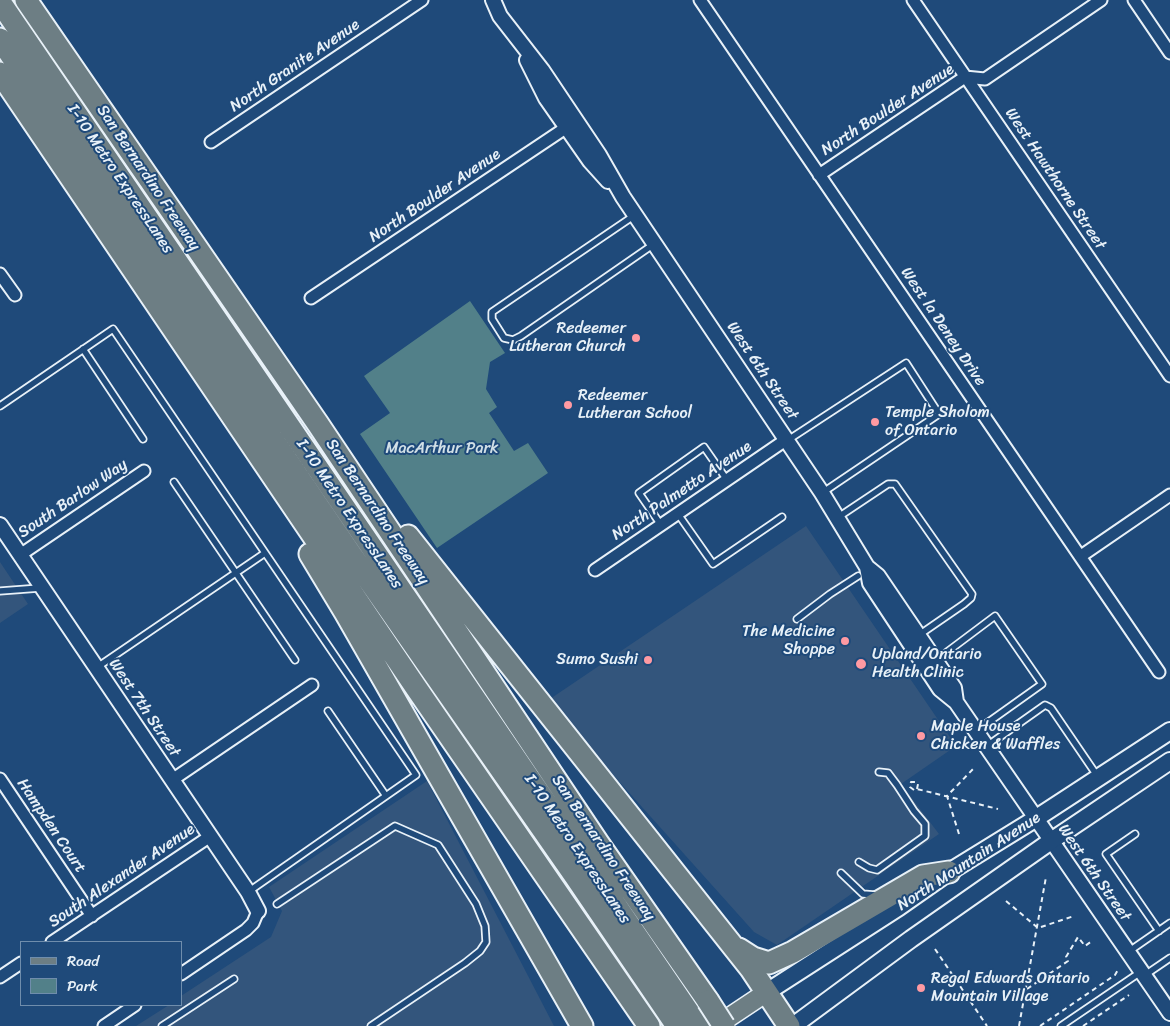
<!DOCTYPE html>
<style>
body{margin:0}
#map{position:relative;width:1170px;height:1026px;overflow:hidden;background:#1f4a7a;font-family:Sriracha,sans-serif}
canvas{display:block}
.legend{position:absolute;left:20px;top:941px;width:162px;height:65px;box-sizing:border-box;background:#1f4a7a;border:1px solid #6f8dac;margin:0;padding:6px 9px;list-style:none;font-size:15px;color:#e8f1f8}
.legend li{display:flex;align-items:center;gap:10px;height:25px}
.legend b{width:25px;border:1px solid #6f8dac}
</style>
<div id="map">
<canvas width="1170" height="1026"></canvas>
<ul class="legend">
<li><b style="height:6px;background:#6d7e84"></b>Road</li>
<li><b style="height:14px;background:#528089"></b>Park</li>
</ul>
</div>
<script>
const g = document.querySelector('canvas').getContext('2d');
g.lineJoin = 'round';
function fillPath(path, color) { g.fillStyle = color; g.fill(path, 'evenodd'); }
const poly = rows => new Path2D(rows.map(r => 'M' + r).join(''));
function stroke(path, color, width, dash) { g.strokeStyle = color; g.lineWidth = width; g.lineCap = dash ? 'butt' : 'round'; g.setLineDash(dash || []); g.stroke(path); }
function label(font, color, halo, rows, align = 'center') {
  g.font = font + ' Sriracha,sans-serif'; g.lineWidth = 4; g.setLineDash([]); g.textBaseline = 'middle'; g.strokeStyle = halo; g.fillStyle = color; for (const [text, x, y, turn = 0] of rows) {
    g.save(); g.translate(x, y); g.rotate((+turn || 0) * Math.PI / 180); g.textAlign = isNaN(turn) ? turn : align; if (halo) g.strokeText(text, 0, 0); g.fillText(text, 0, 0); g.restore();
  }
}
fillPath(poly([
 [806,526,956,746,901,784,939,834,777,945,754,932,547,701],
 [0,562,28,604,0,623],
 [427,781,554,1026,136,1026,169,1005,181,1005,181,996,271,937,282,911,269,887]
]), '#33557c');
fillPath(poly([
 [470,301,505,353,490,362,486,389,497,407,489,413,514,451,528,443,548,473,437,548,360,434,390,413,364,376]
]), '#528089');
const service = poly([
 [635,215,492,312,492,319,504,338,513,340,521,336,654,244],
 [83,349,143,439],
 [0,406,113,329,416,775,248,892],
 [788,440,906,363,939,414,822,493],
 [174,482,295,660],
 [678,514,713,564,782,517],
 [837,518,888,484,895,484,972,594,971,598,964,604,919,635],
 [661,525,639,493,704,447,727,480],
 [0,591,40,588],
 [797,619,830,594,858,576],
 [935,661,995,616,1042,684,976,731],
 [96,668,265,553],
 [328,711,386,796],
 [987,746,1045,705,1051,708,1098,777],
 [1135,834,1106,854,1159,931],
 [859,862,869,868,877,870,925,836,925,824,914,811,897,785,888,773,879,772],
 [841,873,863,894,876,895],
 [277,904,395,826,438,845,476,904,485,926,486,942,480,951,465,963,371,1026],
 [1128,952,1170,923],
 [1145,975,1170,958],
 [162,1026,234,979],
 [1061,1026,1142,971]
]);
const minor = poly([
 [700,0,1159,672],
 [913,0,1170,376],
 [1134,0,1170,53],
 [211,142,422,0],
 [819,175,965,77,985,79,1101,0],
 [0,274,15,295],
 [311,298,573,123],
 [20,555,144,471],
 [1081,556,1170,495],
 [595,570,787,439],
 [0,779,92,916],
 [172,780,312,685],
 [52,942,209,837],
 [181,974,246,930,253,923,258,911],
 [0,977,21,963],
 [104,1026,135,1005]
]);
const tertiary = poly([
 [493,0,500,16,542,70,599,155,623,197,822,493,867,567,878,576,954,688,956,702],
 [527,60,546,98,590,161,608,181],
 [0,525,248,892,258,911],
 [867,567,870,583,940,689,956,702,1170,1013]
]);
const secondary = poly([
 [767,992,899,907,949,872,1035,819,1170,731],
 [793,1026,911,939,1051,841,1170,761]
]);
const primary = poly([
 [716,1026,767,992]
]);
const motorway = poly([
 [26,0,318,424,598,843,708,1001],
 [0,2,698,1026],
 [0,39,352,556,575,876,677,1026],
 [0,73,417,689,649,1026],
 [408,536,751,969,789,1026],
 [310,554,345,612,582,1026],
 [739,949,753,958,769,963,793,952,923,876,949,872]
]);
stroke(service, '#e8f1f8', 9);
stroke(minor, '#e8f1f8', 15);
stroke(tertiary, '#e8f1f8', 18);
stroke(secondary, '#e8f1f8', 20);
stroke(primary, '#e8f1f8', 21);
stroke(motorway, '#e8f1f8', 25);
stroke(poly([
 [917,789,918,784,916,782,911,782,910,787,914,790,917,789,998,809],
 [959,834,947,796,975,767],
 [1006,901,1038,928,1074,916],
 [935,949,987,1026],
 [1027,989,1068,961,1066,957,1078,937,1085,946,1092,941],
 [1019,1026,1046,877],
 [1040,1026,1115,975,1119,968],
 [1083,1026,1129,995]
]), '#e8f1f8', 2, [5, 4]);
stroke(service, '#1f4a7a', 5.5);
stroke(minor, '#1f4a7a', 11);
stroke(tertiary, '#1f4a7a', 14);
stroke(secondary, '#1f4a7a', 16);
stroke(primary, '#6d7e84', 18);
stroke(motorway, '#6d7e84', 21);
const motorwayBridge = poly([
 [708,1001,724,1026]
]);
stroke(motorwayBridge, '#e8f1f8', 25, []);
stroke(motorwayBridge, '#6d7e84', 21);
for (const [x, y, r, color] of [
 [636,338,5,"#ff9aa2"],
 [568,405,5,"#ff9aa2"],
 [875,422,5,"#ff9aa2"],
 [845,641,5,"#ff9aa2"],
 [648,660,5,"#ff9aa2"],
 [861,664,6,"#ff9aa2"],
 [921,736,5,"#ff9aa2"],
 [921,988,5,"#ff9aa2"]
]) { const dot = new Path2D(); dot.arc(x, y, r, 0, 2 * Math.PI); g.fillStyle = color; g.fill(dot); stroke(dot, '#1f4a7a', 2); }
label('16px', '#e8f1f8', '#1f4a7a', [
 ["North Granite Avenue",295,66,-34],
 ["North Boulder Avenue",888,110,-33],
 ["San Bernardino Freeway",148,178,56],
 ["I-10 Metro ExpressLanes",120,179,56],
 ["West Hawthorne Street",1055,179,56],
 ["North Boulder Avenue",435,196,-34],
 ["West la Deney Drive",943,327,56],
 ["West 6th Street",762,371,56],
 ["North Palmetto Avenue",682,491,-34],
 ["South Barlow Way",73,499,-34],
 ["San Bernardino Freeway",377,512,56],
 ["I-10 Metro ExpressLanes",349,514,56],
 ["West 7th Street",144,708,56],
 ["Hampden Court",51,826,56],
 ["San Bernardino Freeway",603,848,56],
 ["I-10 Metro ExpressLanes",577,849,56],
 ["North Mountain Avenue",969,862,-33],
 ["West 6th Street",1094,873,55],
 ["South Alexander Avenue",122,876,-34]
]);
label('16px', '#e8f1f8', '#1f4a7a', [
 ["Redeemer",626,329,"right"],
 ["Lutheran Church",626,347,"right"],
 ["Redeemer",578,396],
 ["Lutheran School",578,414],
 ["Temple Sholom",885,413],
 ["of Ontario",885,431],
 ["The Medicine",835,632,"right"],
 ["Shoppe",835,650,"right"],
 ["Upland/Ontario",872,655],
 ["Health Clinic",872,673],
 ["Sumo Sushi",638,660,"right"],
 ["Maple House",931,727],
 ["Chicken & Waffles",931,745],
 ["Regal Edwards Ontario",931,979],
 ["Mountain Village",931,997]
], 'left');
label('16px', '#d2e0e7', '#1f4a7a', [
 ["MacArthur Park",442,449]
]);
</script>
